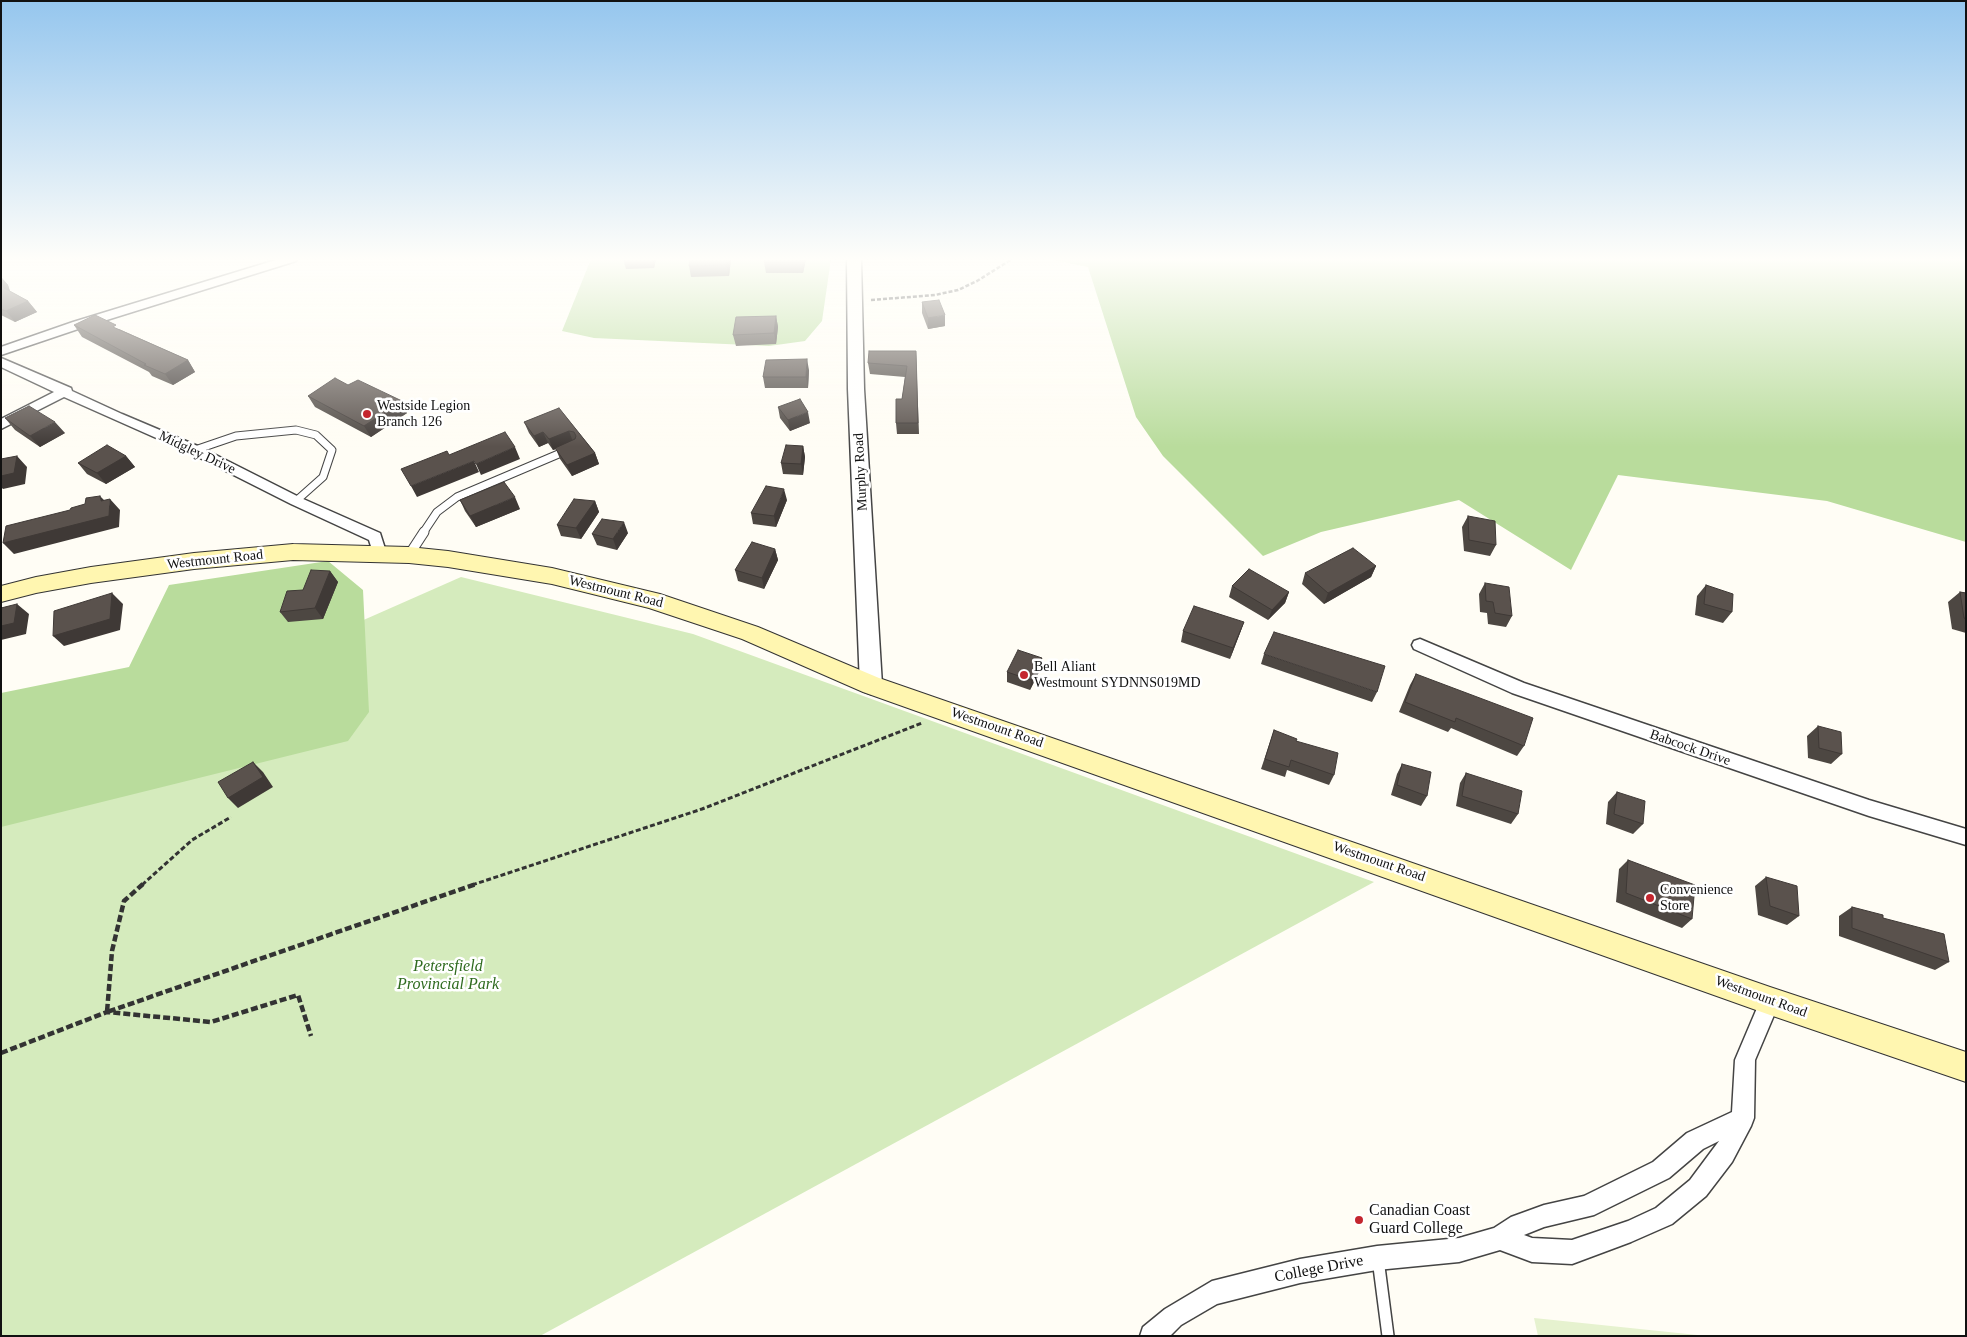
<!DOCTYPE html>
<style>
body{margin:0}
#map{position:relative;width:1967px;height:1337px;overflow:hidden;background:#fffdf5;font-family:Georgia,serif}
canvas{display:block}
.frame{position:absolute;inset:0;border:2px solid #111;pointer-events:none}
</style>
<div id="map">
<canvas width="1967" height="1337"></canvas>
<div class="frame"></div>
</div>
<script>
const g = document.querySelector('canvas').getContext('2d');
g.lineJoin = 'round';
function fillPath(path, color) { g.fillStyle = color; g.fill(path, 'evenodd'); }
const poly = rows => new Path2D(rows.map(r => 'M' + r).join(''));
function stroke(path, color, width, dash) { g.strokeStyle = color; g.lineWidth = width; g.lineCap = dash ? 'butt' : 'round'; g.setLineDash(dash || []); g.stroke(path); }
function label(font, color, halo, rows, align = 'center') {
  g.font = font + ' Georgia,serif'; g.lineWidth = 5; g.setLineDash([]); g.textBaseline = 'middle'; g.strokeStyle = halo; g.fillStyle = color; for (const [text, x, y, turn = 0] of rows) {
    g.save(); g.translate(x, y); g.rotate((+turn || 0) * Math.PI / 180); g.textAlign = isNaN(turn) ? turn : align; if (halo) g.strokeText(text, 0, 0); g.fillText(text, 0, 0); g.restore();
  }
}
fillPath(poly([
 [461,577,693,634,1374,882,540,1336,1,1336,1,780]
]), '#d5ebbd');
fillPath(poly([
 [591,259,831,259,822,321,805,341,769,346,594,338,562,331],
 [1047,259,1966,259,1966,542,1827,501,1618,475,1571,570,1459,500,1321,532,1263,556,1163,456,1136,417,1088,267],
 [328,561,363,590,369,712,348,741,1,827,1,693,129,667,169,585]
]), '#b9dc9c');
fillPath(poly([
 [1534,1318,1707,1336,1538,1336]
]), '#e6f2cf');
const serviceFar2 = poly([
 [195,450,236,436,296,430,316,435,332,450,323,477,296,501],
 [423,533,437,512,457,497,568,450]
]);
const serviceFar1 = poly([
 [409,555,424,532]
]);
const service = poly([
 [1378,1259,1388,1336]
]);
const minor = poly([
 [279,259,297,259,296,261,81,328,1,355,1,347,73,322,279,259],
 [1,358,71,388,72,391,122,414,200,447,301,498,380,533,387,555,385,559,380,560,375,559,369,540,291,504,190,453,64,397,1,429,1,419,54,392,1,367,1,358],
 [1420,639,1524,683,1869,800,1966,829,1966,845,1869,816,1512,693,1414,649,1412,645,1414,641,1420,639],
 [1770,991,1777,994,1780,1001,1755,1060,1754,1118,1751,1126,1732,1162,1706,1196,1672,1224,1631,1242,1572,1264,1532,1262,1500,1250,1459,1262,1377,1270,1300,1283,1217,1304,1181,1325,1170,1336,1140,1336,1143,1327,1165,1309,1212,1281,1300,1259,1377,1246,1459,1238,1494,1228,1511,1217,1544,1205,1584,1196,1653,1162,1687,1133,1732,1112,1735,1060,1763,994,1770,991],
 [1719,1141,1690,1180,1656,1208,1628,1221,1572,1240,1532,1238,1524,1235,1544,1227,1594,1215,1669,1178,1703,1149,1719,1141]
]);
const tertiary = poly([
 [847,259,861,259,864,389,882,685,879,691,871,694,863,691,860,685,848,389,847,259]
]);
const secondary = poly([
 [293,544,409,547,448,551,552,568,660,594,758,627,879,678,1770,987,1966,1052,1966,1082,1770,1015,863,692,742,639,649,608,552,584,448,567,409,563,293,560,194,569,91,583,36,593,1,602,1,586,36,577,91,567,194,553,293,544]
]);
stroke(serviceFar2, '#444', 9);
stroke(serviceFar1, '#444', 11);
stroke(service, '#444', 14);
stroke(minor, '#444', 3);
stroke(tertiary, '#444', 3);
stroke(secondary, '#333', 2);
stroke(poly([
 [871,300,935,295,958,290,977,281,1012,259]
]), '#333', 2.5, [4, 2]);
stroke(poly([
 [142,885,192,840,231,817],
 [472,885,702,809,922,723]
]), '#333', 3, [5, 2.5]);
stroke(poly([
 [143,884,124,901,112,951,107,1012,476,884],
 [1,1053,107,1012,211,1022,298,995,311,1036]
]), '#333', 4.5, [7, 3]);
stroke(serviceFar2, '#fff', 7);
stroke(serviceFar1, '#fff', 9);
stroke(service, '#fff', 11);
fillPath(minor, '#fff');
fillPath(tertiary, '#fff');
fillPath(secondary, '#fff6b0');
fillPath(poly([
 [623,259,656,259,654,268,626,269],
 [690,259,731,259,729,276,691,277,689,266],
 [806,259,803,273,766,273,764,262],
 [1,277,8,285,10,291,28,301,37,312,15,322,1,315],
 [922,302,945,326,928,329,922,313],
 [776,316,778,327,776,344,736,346,733,335],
 [74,325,119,329,188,360,195,372,173,385,152,376,149,372,82,337],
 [916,351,919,434,897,434,896,423,902,399,905,377,870,374,868,363],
 [809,370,808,388,765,388,763,377],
 [348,385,407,413,371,437,315,407,308,396],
 [778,407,810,423,790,431,780,418],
 [559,408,595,453,599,464,572,476,560,459,556,449,553,450,548,443,539,447,529,433,524,422],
 [5,418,65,433,40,447,15,430],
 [803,446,805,457,803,475,783,474,781,463],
 [126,456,135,467,106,484,87,474,78,463],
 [460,500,520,509,476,527,465,511],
 [787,500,776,527,753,524,751,513],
 [595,501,599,512,581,539,561,536,557,525],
 [1468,516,1496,545,1490,556,1464,551,1462,527],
 [628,533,617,550,597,545,592,534],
 [775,549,778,560,764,589,738,581,735,570],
 [1376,566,1371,577,1324,604,1302,584,1305,573],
 [330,571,338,582,323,619,288,622,280,612,303,590],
 [1485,583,1512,616,1506,627,1488,624,1487,613,1480,612,1479,594],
 [1706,585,1732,612,1723,623,1695,615,1697,596],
 [1232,586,1289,592,1285,603,1268,620,1229,597],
 [1960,592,1966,593,1966,633,1952,629,1948,602],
 [1244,622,1240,633,1230,659,1181,642,1183,631],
 [1264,654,1377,692,1372,702,1261,664],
 [1042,658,1041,668,1030,690,1007,682,1007,672],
 [1416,674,1524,746,1517,756,1451,728,1448,732,1399,712,1410,685],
 [1818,726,1842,754,1831,764,1808,758,1807,736],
 [1274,730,1296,741,1334,775,1329,785,1287,770,1285,777,1261,769],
 [1402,764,1427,796,1421,806,1391,795,1397,774],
 [1466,773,1518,814,1511,824,1456,806,1460,783],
 [1617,792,1643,824,1633,834,1606,824,1608,802],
 [1628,860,1692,919,1682,928,1616,902,1619,869],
 [1766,877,1799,916,1787,925,1758,915,1755,886],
 [1852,907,1883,918,1949,962,1935,970,1839,936,1839,916]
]), '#4d4742');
fillPath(poly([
 [652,259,656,259,654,268],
 [727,259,731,259,731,260,729,276,726,265],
 [802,259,806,259,803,273,802,262],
 [1,277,8,285,12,299,4,288,1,281],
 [28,301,37,312,15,322,6,311],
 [945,315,945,326,928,329,928,318],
 [776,316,778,327,776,344,774,333],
 [807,359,809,370,808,388,806,377],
 [188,360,195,372,173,385,165,374],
 [402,401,407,413,371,437,364,426],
 [808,412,810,423,790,431,788,420],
 [55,422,65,433,40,447,30,436],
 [569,431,573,442,553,450,549,439],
 [543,432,548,443,539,447,534,436],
 [803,446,805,457,803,475,801,464],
 [515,447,520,459,481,475,476,464],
 [595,453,599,464,572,476,567,465],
 [17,456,27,467,25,484,3,489,1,487,1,476],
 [126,456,135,467,106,484,97,473],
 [474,461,479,472,417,497,411,486],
 [784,489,787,500,776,527,774,516],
 [100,496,110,506,110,499,120,510,119,527,14,554,3,543,101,501],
 [515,497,520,509,476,527,470,516],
 [595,501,599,512,581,539,576,528],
 [624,522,628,533,617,550,613,539],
 [775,549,778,560,764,589,762,578],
 [1376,566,1371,577,1324,604,1328,593],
 [330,571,338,582,323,619,315,608],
 [1289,592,1285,603,1268,620,1272,610],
 [112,593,123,604,120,630,64,646,53,636],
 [17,604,29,614,26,634,1,640,1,626],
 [1244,622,1240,633,1230,659,1233,648],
 [1042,658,1041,668,1030,690,1031,680],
 [253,762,263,772,273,787,238,808,228,798]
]), '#3f3936');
const building = poly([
 [690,259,727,259,726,265,689,266,690,259],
 [765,259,802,259,802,262,764,262,765,259],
 [1,281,4,288,28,301,6,311,1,309,1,281],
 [939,300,945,315,928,318,922,302,939,300],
 [95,315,116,325,113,327,188,360,165,374,144,365,146,364,74,325,95,315],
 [776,316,774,333,733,335,736,317,776,316],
 [869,351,916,351,918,423,896,423,896,399,902,399,907,366,868,363,869,351],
 [807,359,806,377,763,377,766,360,807,359],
 [335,378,348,385,358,380,402,401,364,426,308,396,335,378],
 [800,399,808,412,788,420,778,407,800,399],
 [29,406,55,422,30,436,5,418,29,406],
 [559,408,595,453,567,465,555,448,575,439,576,436,574,432,569,431,549,439,543,432,534,436,524,422,559,408],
 [505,432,515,447,476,464,474,461,411,486,401,469,447,451,449,455,505,432],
 [107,445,126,456,97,473,78,463,107,445],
 [786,445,803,446,801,464,781,463,786,445],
 [17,456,14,473,1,476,1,459,17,456],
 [504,482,515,497,470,516,460,500,504,482],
 [766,486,784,489,774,516,751,513,766,486],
 [100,496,101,501,110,499,109,516,3,543,6,526,70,510,71,508,85,504,86,498,100,496],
 [574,499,595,501,576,528,557,525,574,499],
 [1468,516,1495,521,1496,545,1469,540,1468,516],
 [602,519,624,522,613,539,592,534,602,519],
 [752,542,775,549,762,578,735,570,752,542],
 [1353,548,1376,566,1328,593,1305,573,1353,548],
 [1249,569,1289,592,1272,610,1232,586,1249,569],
 [311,570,330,571,315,608,280,612,287,591,303,590,311,570],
 [1485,583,1509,587,1512,616,1495,613,1493,602,1486,601,1485,583],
 [1706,585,1733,594,1732,612,1704,604,1706,585],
 [1960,592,1966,593,1966,619,1964,618,1960,592],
 [112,593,110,619,53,636,54,611,112,593],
 [17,604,14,623,1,626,1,608,17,604],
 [1194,606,1244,622,1233,648,1183,631,1194,606],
 [1274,632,1385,666,1377,692,1264,654,1274,632],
 [1018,650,1042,658,1031,680,1007,672,1018,650],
 [1416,674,1533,718,1524,746,1456,718,1455,722,1405,702,1416,674],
 [1818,726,1841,732,1842,754,1819,748,1818,726],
 [1274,730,1297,739,1296,741,1338,753,1334,775,1291,760,1289,767,1265,759,1274,730],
 [253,762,263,777,228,798,218,782,253,762],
 [1402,764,1431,772,1427,796,1397,785,1402,764],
 [1466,773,1522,791,1518,814,1462,796,1466,773],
 [1617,792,1645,801,1643,824,1614,814,1617,792],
 [1628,860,1695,885,1692,919,1626,893,1628,860],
 [1766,877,1797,886,1799,916,1770,906,1766,877],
 [1852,907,1883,915,1883,918,1944,934,1949,962,1852,928,1852,907]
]);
fillPath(building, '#5a524d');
stroke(building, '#3f3936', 1);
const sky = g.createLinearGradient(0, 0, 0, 447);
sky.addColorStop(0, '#95c6ee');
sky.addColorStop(0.58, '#fffefa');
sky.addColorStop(1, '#fffefa00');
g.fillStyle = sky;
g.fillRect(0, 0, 1967, 447);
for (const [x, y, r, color] of [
 [367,414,5,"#c4262e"],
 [1024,675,5,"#c4262e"],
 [1650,898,5,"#c4262e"],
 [1359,1220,5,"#c4262e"]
]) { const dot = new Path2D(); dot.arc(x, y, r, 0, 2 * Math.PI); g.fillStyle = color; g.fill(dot); stroke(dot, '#fff', 2); }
label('14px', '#111', '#fff', [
 ["Westside Legion",377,406],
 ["Branch 126",377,422],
 ["Bell Aliant",1034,667],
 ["Westmount SYDNNS019MD",1034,683],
 ["Convenience",1660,890],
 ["Store",1660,906]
], 'left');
label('14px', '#111', '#fff', [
 ["Midgley Drive",197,453,25],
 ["Murphy Road",861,472,-93],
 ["Westmount Road",215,560,-6],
 ["Westmount Road",616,592,14],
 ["Westmount Road",997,728,19],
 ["Babcock Drive",1690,748,19],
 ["Westmount Road",1379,862,19],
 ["Westmount Road",1761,997,20]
]);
label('italic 16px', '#2f6b1f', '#fff', [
 ["Petersfield",448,967],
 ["Provincial Park",448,985]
]);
label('16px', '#111', '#fff', [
 ["Canadian Coast",1369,1211],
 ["Guard College",1369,1229]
], 'left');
label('16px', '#111', '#fff', [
 ["College Drive",1319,1269,-11]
]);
</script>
